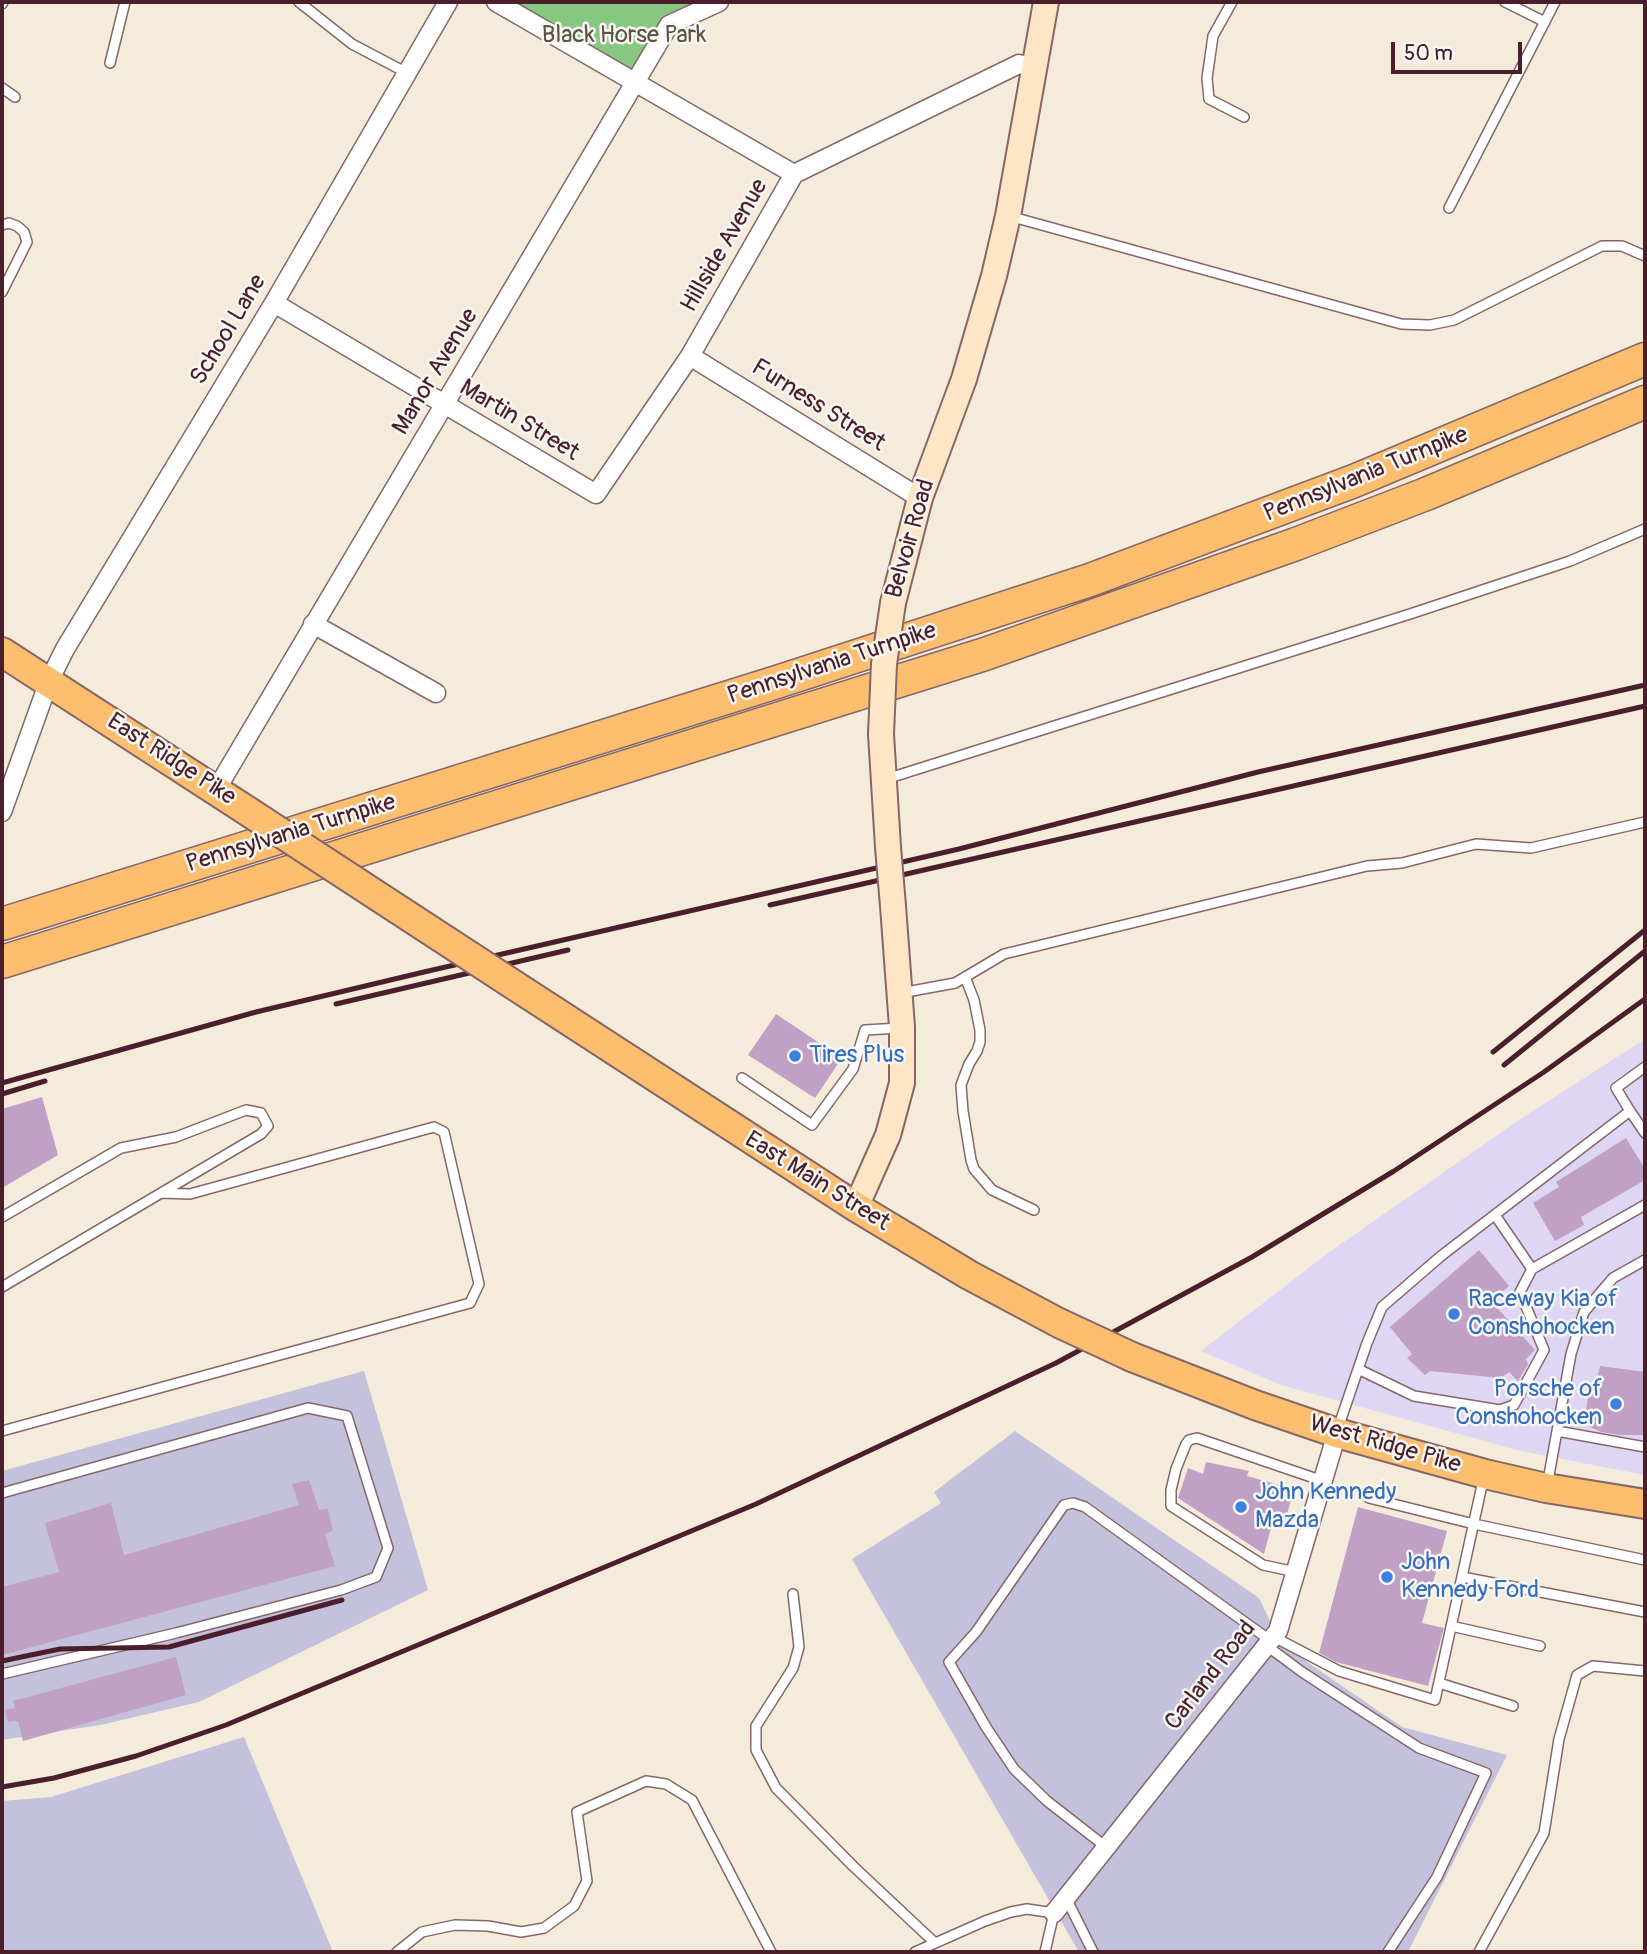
<!DOCTYPE html>
<style>
body{margin:0}
#map{position:relative;width:1647px;height:1954px;overflow:hidden;background:#f5ebdb;font-family:Pangolin,sans-serif}
canvas{display:block}
.frame{position:absolute;inset:0;border:4px solid #4a1f2b;pointer-events:none}
.scale{position:absolute;left:1391px;top:42px;width:131px;height:32px;box-sizing:border-box;border:4px solid #4a1f2b;border-top:0;padding-left:9px;font-size:21px;line-height:24px;white-space:nowrap;color:#4a1f2b;-webkit-text-stroke:5px #f6f6f2;paint-order:stroke}
</style>
<div id="map">
<canvas width="1647" height="1954"></canvas>
<div class="frame"></div>
<div class="scale">50 m</div>
</div>
<script>
const g = document.querySelector('canvas').getContext('2d');
g.lineJoin = 'round';
function fillPath(path, color) { g.fillStyle = color; g.fill(path, 'evenodd'); }
const poly = rows => new Path2D(rows.map(r => 'M' + r).join(''));
function stroke(path, color, width, dash) { g.strokeStyle = color; g.lineWidth = width; g.lineCap = dash ? 'butt' : 'round'; g.setLineDash(dash || []); g.stroke(path); }
function label(font, color, halo, rows, align = 'center') {
  g.font = font + ' Pangolin,sans-serif'; g.lineWidth = 5; g.setLineDash([]); g.textBaseline = 'middle'; g.strokeStyle = halo; g.fillStyle = color; for (const [text, x, y, turn = 0] of rows) {
    g.save(); g.translate(x, y); g.rotate((+turn || 0) * Math.PI / 180); g.textAlign = isNaN(turn) ? turn : align; if (halo) g.strokeText(text, 0, 0); g.fillText(text, 0, 0); g.restore();
  }
}
fillPath(poly([
 [1645,1039,1645,1475,1521,1451,1281,1385,1201,1351,1328,1253,1519,1120]
]), '#dfd5f5');
fillPath(poly([
 [364,1371,428,1590,199,1702,100,1725,2,1740,2,1471],
 [1015,1431,1259,1598,1281,1644,1402,1727,1507,1755,1408,1952,1079,1952,852,1559,941,1503,934,1492],
 [244,1737,333,1952,2,1952,2,1801,51,1797]
]), '#c3c1db');
fillPath(poly([
 [496,2,719,2,669,25,636,83]
]), '#87c880');
fillPath(poly([
 [776,1014,842,1058,815,1098,748,1055],
 [42,1097,58,1155,2,1188,2,1109],
 [1626,1138,1645,1169,1645,1180,1581,1217,1584,1225,1555,1241,1533,1203,1559,1187,1556,1182],
 [1479,1250,1509,1286,1491,1301,1535,1350,1526,1359,1528,1364,1518,1381,1509,1372,1501,1378,1430,1371,1425,1375,1407,1358,1412,1354,1390,1327],
 [1600,1366,1645,1372,1645,1435,1620,1435,1601,1432,1584,1424,1590,1384,1596,1385],
 [1206,1462,1249,1471,1247,1476,1294,1489,1286,1518,1274,1517,1264,1554,1178,1498,1188,1468,1203,1474],
 [309,1480,319,1510,328,1509,333,1531,325,1534,335,1566,2,1655,2,1587,59,1572,45,1523,111,1503,124,1555,299,1505,292,1484],
 [1358,1507,1447,1531,1422,1623,1444,1628,1428,1686,1336,1662,1319,1653],
 [176,1657,186,1695,23,1741,18,1721,8,1722,5,1710,15,1708,13,1701]
]), '#c0a0c4');
const lane = poly([
 [299,2,352,44,407,73],
 [1232,2,1213,36,1207,78,1209,99,1244,117],
 [1505,2,1545,22],
 [2,4,3,2],
 [110,63,125,2],
 [2,88,15,97],
 [1449,208,1555,2],
 [1009,216,1401,324,1430,325,1454,320,1602,246,1622,246,1645,256],
 [2,225,9,223,17,226,24,232,27,242,2,292],
 [886,779,1410,614,1570,561,1645,529],
 [965,977,974,1000,980,1030,980,1042,977,1051,969,1064,961,1085,963,1111,971,1160,974,1169,992,1190,1034,1210],
 [901,993,955,983,1004,954,1367,866,1402,863,1476,844,1531,848,1645,822],
 [742,1078,812,1125,853,1069,865,1030,900,1028],
 [1630,1111,1645,1133],
 [1495,1215,1532,1269],
 [2,1217,121,1148,176,1137,246,1110,261,1113,268,1126,261,1134,2,1287],
 [1358,1369,1414,1396,1500,1410,1514,1405,1544,1350,1520,1292,1532,1269,1645,1205],
 [1338,1428,1367,1343,1382,1307,1441,1256,1630,1111,1616,1088,1645,1067],
 [2,1431,470,1303,479,1284,444,1132,434,1127,190,1194,162,1193],
 [1557,1431,1645,1447],
 [1547,1486,1571,1354,1584,1312,1613,1278,1645,1260],
 [2,1493,308,1408,347,1416,388,1548,376,1577,341,1590,176,1633,2,1674],
 [1369,1498,1474,1524,1645,1560],
 [1296,1572,1263,1565,1171,1506,1171,1490,1176,1469,1186,1444,1189,1440,1197,1438,1323,1481],
 [1462,1577,1645,1612],
 [793,1594,799,1647,793,1668,756,1726,756,1750,776,1788,853,1866,935,1943],
 [1451,1626,1540,1646],
 [1274,1637,1339,1671,1435,1700,1484,1476],
 [1267,1646,1302,1672,1419,1748,1486,1773,1437,1877,1388,1952],
 [1439,1683,1513,1706],
 [1106,1847,1047,1801,1014,1769,986,1727,949,1662,976,1632,1064,1505,1073,1503,1085,1507,1271,1641],
 [1066,1898,1093,1952],
 [397,1952,422,1932,455,1925,488,1926,521,1932,544,1928,574,1906,587,1881,577,1812,646,1781,666,1784,692,1800,771,1952],
 [915,1952,985,1921,1011,1912,1027,1909,1054,1913,1045,1952],
 [1479,1952,1544,1833,1559,1739,1577,1675,1593,1666,1645,1671]
]);
const street = poly([
 [496,2,794,174],
 [274,303,596,494,690,356,794,174,1019,64,1035,67],
 [690,356,920,498],
 [313,624,436,693],
 [216,790,669,25,719,2],
 [2,812,49,681,65,649,274,303,448,2],
 [1054,1913,1278,1631,1337,1433]
]);
const secondary = poly([
 [893,603,920,498,964,379,994,276,1008,216,1046,2],
 [881,734,888,847],
 [856,1207,888,1135,902,1083,902,1027,893,906]
]);
const primary = poly([
 [2,652,249,812],
 [514,985,856,1207,969,1275,1059,1323],
 [1132,1357,1255,1405,1337,1433,1485,1474,1546,1488,1645,1504]
]);
const highway = poly([
 [2,924,777,682,1090,580,1354,481,1645,359],
 [2,962,985,654,1296,544,1426,494,1645,402]
]);
stroke(lane, '#866669', 12);
stroke(street, '#866669', 21);
stroke(secondary, '#866669', 28);
stroke(primary, '#866669', 32);
stroke(highway, '#866669', 35);
stroke(lane, '#fff', 9);
stroke(street, '#fff', 18);
stroke(secondary, '#fde5c5', 24);
stroke(primary, '#fbbd6e', 28);
stroke(highway, '#fbbd6e', 32);
stroke(poly([
 [770,905,1645,706],
 [336,1004,568,950],
 [1493,1052,1645,930],
 [1504,1065,1645,951],
 [2,1083,256,1012,424,972,959,849,1258,772,1645,685],
 [2,1094,45,1081],
 [2,1661,60,1649,169,1647,342,1600],
 [2,1787,54,1778,136,1756,226,1725,756,1504,1056,1363,1252,1257,1394,1171,1544,1072,1645,999]
]), '#4a1f2b', 5);
const secondaryBridge = poly([
 [881,734,884,664,893,603],
 [888,847,893,906]
]);
const primaryBridge = poly([
 [249,812,514,985],
 [1059,1323,1132,1357]
]);
stroke(secondaryBridge, '#866669', 28, []);
stroke(primaryBridge, '#866669', 32, []);
stroke(secondaryBridge, '#fde5c5', 24);
stroke(primaryBridge, '#fbbd6e', 28);
for (const [x, y, r, color] of [
 [795,1056,7,"#3f7fe0"],
 [1454,1314,7,"#3f7fe0"],
 [1616,1404,7,"#3f7fe0"],
 [1241,1507,7,"#3f7fe0"],
 [1387,1577,7,"#3f7fe0"]
]) { const dot = new Path2D(); dot.arc(x, y, r, 0, 2 * Math.PI); g.fillStyle = color; g.fill(dot); stroke(dot, '#f6f6f2', 2.5); }
label('24px', '#5c5244', '#f6f6f2', [
 ["Black Horse Park",624,36]
]);
label('24px', '#4a1f2b', '#f6f6f2', [
 ["Hillside Avenue",725,246,-60],
 ["School Lane",229,330,-59],
 ["Manor Avenue",436,372,-59],
 ["Furness Street",818,406,32],
 ["Martin Street",519,421,31],
 ["Pennsylvania Turnpike",1366,475,-22],
 ["Belvoir Road",911,539,-74],
 ["Pennsylvania Turnpike",832,664,-18],
 ["East Ridge Pike",171,760,33],
 ["Pennsylvania Turnpike",291,834,-17],
 ["East Main Street",817,1182,32],
 ["West Ridge Pike",1385,1445,16],
 ["Carland Road",1211,1676,-52]
]);
label('24px', '#366cbe', '#f6f6f2', [
 ["Tires Plus",809,1056],
 ["Raceway Kia of",1468,1300],
 ["Conshohocken",1468,1328],
 ["Porsche of",1602,1390,"right"],
 ["Conshohocken",1602,1418,"right"],
 ["John Kennedy",1255,1493],
 ["Mazda",1255,1521],
 ["John",1401,1563],
 ["Kennedy Ford",1401,1591]
], 'left');
</script>
